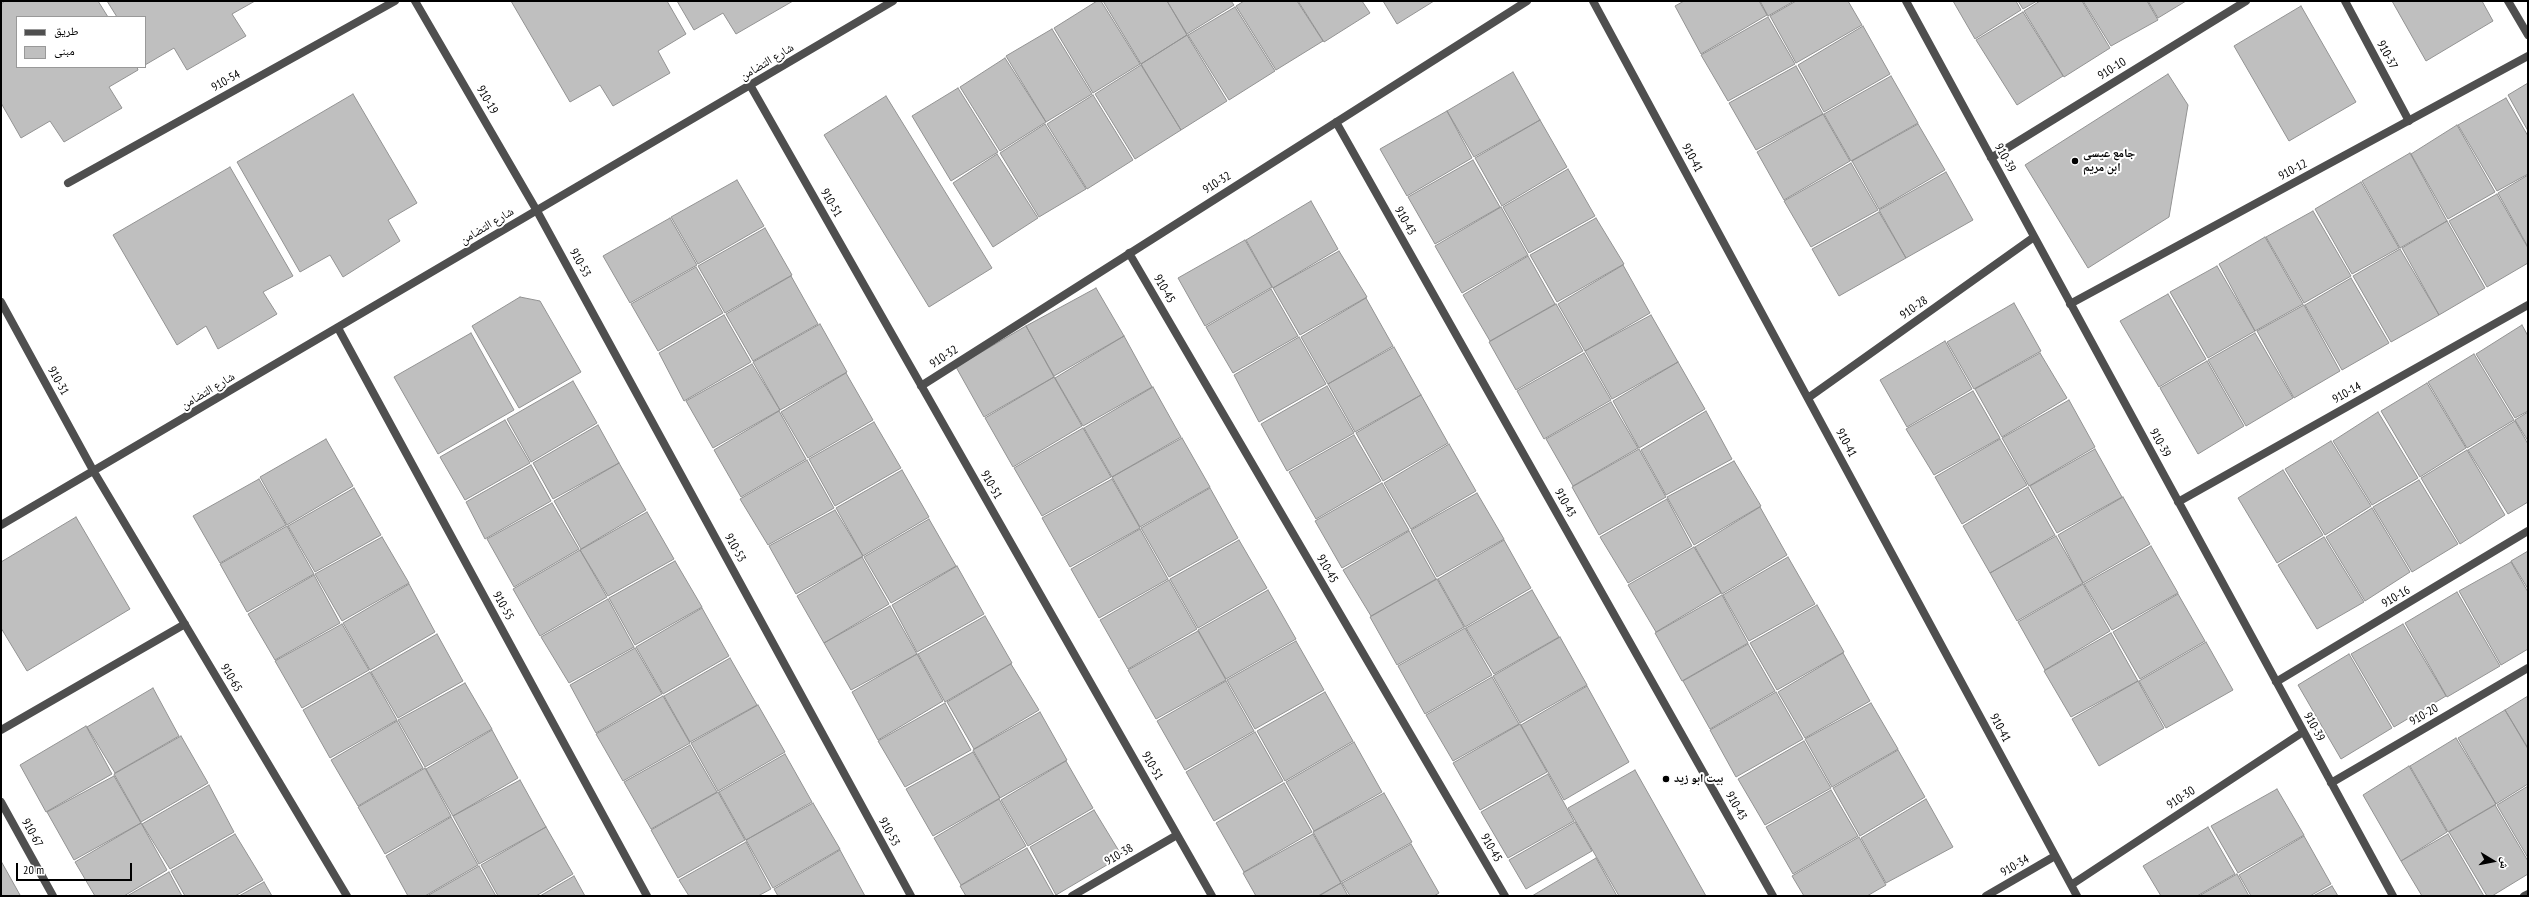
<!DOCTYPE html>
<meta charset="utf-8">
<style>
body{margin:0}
#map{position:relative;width:2529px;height:897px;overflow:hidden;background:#fff;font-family:"PT Sans Narrow","Noto Naskh Arabic",sans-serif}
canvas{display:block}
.frame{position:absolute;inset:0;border:2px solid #000;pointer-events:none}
.legend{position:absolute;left:16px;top:16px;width:130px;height:52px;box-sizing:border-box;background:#fff;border:1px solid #999;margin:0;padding:5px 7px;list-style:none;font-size:12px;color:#000}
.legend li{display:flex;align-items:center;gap:8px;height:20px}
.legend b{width:20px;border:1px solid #999}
.north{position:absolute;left:2473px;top:841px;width:40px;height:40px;-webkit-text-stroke:3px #fff;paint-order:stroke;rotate:100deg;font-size:11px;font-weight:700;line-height:16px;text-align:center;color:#000}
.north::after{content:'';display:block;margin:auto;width:14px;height:18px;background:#000;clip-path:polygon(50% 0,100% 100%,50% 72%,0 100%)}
.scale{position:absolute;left:16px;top:863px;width:116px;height:18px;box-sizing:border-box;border:2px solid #000;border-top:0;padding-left:5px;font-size:12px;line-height:14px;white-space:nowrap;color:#000;-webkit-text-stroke:3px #fff;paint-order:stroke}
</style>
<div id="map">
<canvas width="2529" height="897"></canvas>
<div class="frame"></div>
<ul class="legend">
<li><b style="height:5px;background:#4f4f4f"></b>طريق</li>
<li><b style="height:11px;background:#bfbfbf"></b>مبنى</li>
</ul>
<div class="north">ش</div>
<div class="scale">20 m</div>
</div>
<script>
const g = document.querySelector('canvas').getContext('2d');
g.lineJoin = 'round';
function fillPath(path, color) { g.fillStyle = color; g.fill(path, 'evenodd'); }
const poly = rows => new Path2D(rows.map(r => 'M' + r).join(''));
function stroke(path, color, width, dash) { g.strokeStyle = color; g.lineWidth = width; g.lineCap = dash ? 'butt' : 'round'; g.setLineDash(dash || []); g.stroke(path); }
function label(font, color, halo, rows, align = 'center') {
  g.font = font + ' "PT Sans Narrow","Noto Naskh Arabic",sans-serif'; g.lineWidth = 4; g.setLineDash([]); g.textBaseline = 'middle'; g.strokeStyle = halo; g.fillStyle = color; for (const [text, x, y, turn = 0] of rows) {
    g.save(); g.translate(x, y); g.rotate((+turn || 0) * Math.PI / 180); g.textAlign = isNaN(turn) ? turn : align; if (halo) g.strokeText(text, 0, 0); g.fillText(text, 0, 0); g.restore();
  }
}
const building = poly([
 [5,1,98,1,108,17,17,17,17,67,137,67,138,70,109,87,122,108,64,142,50,121,21,138,1,103,1,4,5,1],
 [107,1,255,1,232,14,246,36,187,70,174,48,145,65,145,17,117,17,107,1],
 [511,1,667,1,686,34,658,51,670,73,613,106,600,85,570,102,511,1],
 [677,1,793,1,736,34,723,13,694,30,677,1],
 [1097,1,1101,1,1140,64,1093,93,1054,28,1097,1],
 [1103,1,1167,1,1187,35,1141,64,1103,1],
 [1167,1,1231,1,1234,5,1187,34,1167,1],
 [1244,1,1297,1,1323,41,1276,70,1236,6,1244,1],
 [1298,1,1362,1,1370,13,1324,42,1298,1],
 [1383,1,1434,1,1397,24,1383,1],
 [1684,1,1759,1,1767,15,1701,54,1675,6,1684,1],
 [1760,1,1794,1,1768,16,1760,1],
 [1796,1,1848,1,1862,25,1796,63,1770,16,1796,1],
 [1953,1,2016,1,2021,10,1975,39,1953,1],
 [2018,1,2037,1,2023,9,2018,1],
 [2040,1,2082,1,2110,48,2064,77,2024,11,2040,1],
 [2083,1,2147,1,2158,20,2111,46,2083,1],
 [2148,1,2186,1,2158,18,2148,1],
 [2392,1,2482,1,2493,21,2426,61,2392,1],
 [2301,6,2356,102,2289,141,2234,46,2301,6],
 [1235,7,1275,71,1229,100,1188,35,1235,7],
 [2023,12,2063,76,2017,105,1976,40,2023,12],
 [1768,17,1795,64,1728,101,1701,55,1768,17],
 [1863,26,1890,74,1824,112,1798,65,1863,26],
 [1052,29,1092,94,1046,122,1006,56,1052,29],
 [1187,35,1227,101,1181,130,1141,64,1187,35],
 [1005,58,1046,122,1000,151,960,87,1005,58],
 [1141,65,1181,130,1135,159,1095,94,1141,65],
 [1796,66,1823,114,1756,150,1729,103,1796,66],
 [1513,72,1540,120,1474,157,1447,111,1513,72],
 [2168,74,2188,105,2169,217,2088,268,2025,165,2168,74],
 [1891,76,1918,123,1851,161,1824,114,1891,76],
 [2528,83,2528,131,2508,95,2528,83],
 [958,88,998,152,951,181,912,116,958,88],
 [353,94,417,203,388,220,400,241,343,277,330,255,300,272,237,162,353,94],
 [1093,95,1133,160,1087,189,1047,124,1093,95],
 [886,96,992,268,929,307,824,135,886,96],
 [2506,98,2528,136,2528,174,2497,191,2458,125,2506,98],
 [1447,111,1472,158,1407,196,1380,149,1447,111],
 [1823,114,1850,161,1784,200,1757,152,1823,114],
 [1540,120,1567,167,1502,206,1475,158,1540,120],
 [1045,124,1086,189,1039,217,1000,153,1045,124],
 [1918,124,1945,170,1879,209,1852,161,1918,124],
 [2457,125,2495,192,2448,219,2411,154,2457,125],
 [2410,153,2447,221,2400,248,2362,181,2410,153],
 [997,154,1038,218,993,247,953,183,997,154],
 [1473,160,1500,207,1435,244,1408,197,1473,160],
 [1851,163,1878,210,1811,247,1784,201,1851,163],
 [230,167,293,276,263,292,277,314,218,349,206,326,177,345,113,235,230,167],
 [1568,169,1595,216,1529,253,1503,207,1568,169],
 [1946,172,1973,220,1906,258,1879,210,1946,172],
 [2528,175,2528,247,2498,193,2528,175],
 [737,180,764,226,698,264,671,217,737,180],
 [2361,182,2399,248,2352,274,2315,209,2361,182],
 [2497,194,2528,248,2528,263,2487,287,2449,221,2497,194],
 [1311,201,1338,249,1273,288,1246,240,1311,201],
 [1501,207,1528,255,1462,293,1435,246,1501,207],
 [2313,211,2351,276,2304,303,2266,237,2313,211],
 [1879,212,1906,258,1839,296,1812,249,1879,212],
 [670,218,697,265,630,303,603,256,670,218],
 [1596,218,1624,264,1557,302,1530,255,1596,218],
 [2447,221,2485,288,2439,315,2402,248,2447,221],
 [765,228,792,275,725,313,698,266,765,228],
 [2265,237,2303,304,2255,331,2219,264,2265,237],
 [1245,240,1272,287,1205,326,1178,278,1245,240],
 [2400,249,2439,315,2391,342,2353,276,2400,249],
 [1339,251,1367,297,1300,335,1273,288,1339,251],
 [1528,256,1555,304,1490,341,1463,295,1528,256],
 [1623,265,1650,313,1585,351,1558,304,1623,265],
 [2217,266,2255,331,2208,358,2170,292,2217,266],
 [696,267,723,313,658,351,631,304,696,267],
 [791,276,818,324,753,361,726,314,791,276],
 [2351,278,2389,343,2342,370,2305,305,2351,278],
 [1096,288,1124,336,1054,376,1026,326,1096,288],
 [1271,289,1298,336,1233,373,1206,327,1271,289],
 [2168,294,2206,359,2159,387,2120,321,2168,294],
 [520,297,540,301,581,372,519,408,472,326,520,297],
 [1366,298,1393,346,1328,384,1301,337,1366,298],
 [2014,303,2041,351,1974,389,1947,342,2014,303],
 [1556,304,1583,351,1516,390,1489,342,1556,304],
 [2304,305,2340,371,2294,398,2257,331,2304,305],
 [724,315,751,362,684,401,659,353,724,315],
 [1651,315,1678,362,1612,399,1585,351,1651,315],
 [820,324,847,372,780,410,753,362,820,324],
 [2522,325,2528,336,2528,411,2515,418,2476,354,2522,325],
 [1026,326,1054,377,984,417,956,367,1026,326],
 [471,333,514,410,438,454,394,377,471,333],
 [2255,333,2293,398,2246,426,2208,360,2255,333],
 [1124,336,1152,387,1083,426,1055,378,1124,336],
 [1299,337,1326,384,1259,422,1234,375,1299,337],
 [1945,341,1972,389,1907,427,1880,380,1945,341],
 [1394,347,1421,395,1355,432,1328,384,1394,347],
 [1584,353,1611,400,1544,439,1517,391,1584,353],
 [2040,353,2067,398,2002,437,1975,389,2040,353],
 [2474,354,2514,420,2467,448,2428,382,2474,354],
 [2207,361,2244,426,2198,454,2160,388,2207,361],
 [1678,362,1705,409,1639,448,1613,401,1678,362],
 [752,364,780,410,713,448,686,401,752,364],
 [846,373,873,420,808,458,781,412,846,373],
 [1054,377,1082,426,1013,467,985,418,1054,377],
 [573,381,597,423,531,462,507,419,573,381],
 [2427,383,2466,448,2420,477,2381,411,2427,383],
 [1327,386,1354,433,1287,471,1261,424,1327,386],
 [1153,387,1181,437,1112,477,1084,428,1153,387],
 [1973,391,2000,438,1934,475,1906,429,1973,391],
 [1421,395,1448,443,1383,481,1356,433,1421,395],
 [2069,400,2095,447,2029,486,2002,438,2069,400],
 [1611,402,1638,448,1573,486,1546,439,1611,402],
 [779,411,806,459,741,497,714,450,779,411],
 [1706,411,1732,459,1666,495,1641,450,1706,411],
 [2378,412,2418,478,2372,505,2333,441,2378,412],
 [2528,412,2528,441,2515,420,2528,412],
 [505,420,530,463,465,500,440,457,505,420],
 [2515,421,2528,444,2528,502,2508,514,2468,450,2515,421],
 [874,422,901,468,835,506,809,459,874,422],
 [598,425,619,463,553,499,533,463,598,425],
 [1083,428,1111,477,1042,516,1014,468,1083,428],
 [1354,435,1381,481,1316,519,1289,472,1354,435],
 [1182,438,1210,487,1140,527,1112,477,1182,438],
 [326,439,353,486,287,525,260,477,326,439],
 [2000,439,2027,485,1962,524,1935,477,2000,439],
 [2331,441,2371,506,2325,535,2285,469,2331,441],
 [1449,444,1476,491,1411,529,1384,483,1449,444],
 [1639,449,1666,497,1599,535,1572,487,1639,449],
 [2095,449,2122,497,2057,533,2030,486,2095,449],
 [2467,450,2505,515,2460,544,2421,478,2467,450],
 [807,460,834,508,768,545,740,499,807,460],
 [1734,461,1761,506,1694,545,1667,497,1734,461],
 [619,463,646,510,581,549,554,501,619,463],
 [531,465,551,501,485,539,466,502,531,465],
 [902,470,929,517,863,556,836,508,902,470],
 [2283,470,2323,535,2277,563,2238,498,2283,470],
 [259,479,286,525,220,563,193,516,259,479],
 [1112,479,1140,528,1070,567,1042,518,1112,479],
 [2419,480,2458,544,2412,572,2373,507,2419,480],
 [1382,483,1409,530,1342,568,1315,521,1382,483],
 [2028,487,2055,535,1990,573,1963,526,2028,487],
 [354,488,381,535,315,572,288,526,354,488],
 [1210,488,1238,538,1169,577,1141,528,1210,488],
 [1477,493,1504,539,1437,577,1411,530,1477,493],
 [2123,497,2150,544,2083,583,2058,535,2123,497],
 [1667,499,1692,546,1628,583,1600,537,1667,499],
 [552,503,579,549,514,587,487,539,552,503],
 [1760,507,1787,555,1722,594,1695,547,1760,507],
 [2372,508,2410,572,2365,601,2326,537,2372,508],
 [835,510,863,556,796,594,769,546,835,510],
 [647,512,674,559,608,596,580,550,647,512],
 [76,517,130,609,27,671,1,628,1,562,76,517],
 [929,519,956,566,891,603,864,557,929,519],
 [287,526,314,574,247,612,220,564,287,526],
 [1140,529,1168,579,1099,618,1071,569,1140,529],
 [1409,531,1436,579,1371,616,1343,570,1409,531],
 [2056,536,2083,583,2017,621,1990,573,2056,536],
 [382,537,409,583,342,621,315,574,382,537],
 [2324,537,2364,602,2317,629,2278,565,2324,537],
 [1239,540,1267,588,1198,628,1170,579,1239,540],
 [1504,540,1531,588,1465,627,1438,579,1504,540],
 [2151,546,2178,593,2112,630,2084,584,2151,546],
 [1694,547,1721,593,1656,632,1628,585,1694,547],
 [580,550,607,597,540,636,513,589,580,550],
 [2528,551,2528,589,2511,561,2528,551],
 [862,557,889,604,824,643,797,596,862,557],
 [1788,557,1815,604,1749,641,1723,595,1788,557],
 [675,561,702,607,635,645,609,598,675,561],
 [2511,562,2528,592,2528,649,2501,665,2459,591,2511,562],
 [957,566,984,614,917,652,892,605,957,566],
 [314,575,340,623,275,660,248,614,314,575],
 [1437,579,1464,627,1397,665,1370,617,1437,579],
 [1169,580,1197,629,1128,669,1100,620,1169,580],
 [409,584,435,632,370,670,343,623,409,584],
 [2083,584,2110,631,2045,670,2018,622,2083,584],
 [1268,590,1296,639,1226,679,1198,630,1268,590],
 [1532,590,1559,637,1494,674,1466,628,1532,590],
 [2457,592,2500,666,2447,697,2405,623,2457,592],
 [2178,594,2205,641,2140,679,2113,632,2178,594],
 [1722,595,1748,643,1682,681,1655,633,1722,595],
 [608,599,634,647,569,683,541,637,608,599],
 [1817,605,1844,652,1777,690,1750,643,1817,605],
 [890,606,917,654,851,690,824,643,890,606],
 [702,608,729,656,663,694,636,647,702,608],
 [985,616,1012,663,945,702,918,654,985,616],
 [342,624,369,670,302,708,275,661,342,624],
 [2403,624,2446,696,2394,727,2351,654,2403,624],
 [1465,628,1492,675,1425,714,1398,666,1465,628],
 [1198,631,1226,680,1156,719,1128,670,1198,631],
 [2111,633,2138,681,2071,717,2044,671,2111,633],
 [437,634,463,681,398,718,371,672,437,634],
 [1560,637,1587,685,1520,723,1493,676,1560,637],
 [1296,641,1324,690,1255,729,1227,680,1296,641],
 [2206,642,2233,690,2166,728,2139,681,2206,642],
 [1748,644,1775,691,1710,729,1683,681,1748,644],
 [635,648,662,694,596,733,570,685,635,648],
 [1843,653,1870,701,1805,738,1778,692,1843,653],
 [917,654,943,701,878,740,852,692,917,654],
 [2349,654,2392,728,2341,759,2298,685,2349,654],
 [730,658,757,705,690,742,664,696,730,658],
 [1011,664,1039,710,974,749,947,702,1011,664],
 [370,672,397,720,330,758,303,710,370,672],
 [1492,677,1519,724,1453,761,1426,715,1492,677],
 [1226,681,1254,731,1185,770,1157,721,1226,681],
 [2138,681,2164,728,2099,766,2072,719,2138,681],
 [465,683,492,729,425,767,398,720,465,683],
 [1587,686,1629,762,1564,800,1521,725,1587,686],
 [153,688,179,736,115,773,87,727,153,688],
 [1325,692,1353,741,1285,781,1257,731,1325,692],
 [1776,692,1803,739,1736,777,1710,730,1776,692],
 [663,696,690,743,623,781,596,734,663,696],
 [2528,696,2528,748,2505,710,2528,696],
 [945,703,971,750,905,787,878,741,945,703],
 [1871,703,1898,749,1832,787,1805,739,1871,703],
 [758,705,785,752,718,791,691,743,758,705],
 [2505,710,2528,749,2528,784,2496,804,2458,738,2505,710],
 [1040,712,1067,760,1000,798,973,750,1040,712],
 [397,721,423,768,358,806,331,760,397,721],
 [1520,724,1547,772,1480,810,1453,763,1520,724],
 [86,726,112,774,46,812,20,765,86,726],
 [492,730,518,778,453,816,426,769,492,730],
 [1255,732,1283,781,1214,821,1186,772,1255,732],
 [181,736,208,783,141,822,114,774,181,736],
 [2456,738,2496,804,2448,832,2410,766,2456,738],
 [1804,741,1831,788,1765,825,1738,779,1804,741],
 [1354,742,1382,792,1314,831,1286,782,1354,742],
 [690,745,717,792,651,829,624,782,690,745],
 [1898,750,1925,797,1860,836,1833,788,1898,750],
 [973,752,1000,798,933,836,906,789,973,752],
 [785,754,812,802,746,840,719,792,785,754],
 [1066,761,1093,808,1028,846,1001,800,1066,761],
 [2409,766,2447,832,2401,861,2363,795,2409,766],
 [425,768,451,816,385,854,358,807,425,768],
 [1635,770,1706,896,1619,896,1568,808,1635,770],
 [1548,774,1574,821,1508,858,1481,812,1548,774],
 [114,776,141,823,74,860,47,812,114,776],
 [520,780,546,827,479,864,453,816,520,780],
 [1284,783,1312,832,1244,872,1216,823,1284,783],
 [209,785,234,832,170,869,142,824,209,785],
 [2528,786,2528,858,2497,805,2528,786],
 [2277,789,2304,835,2238,873,2211,826,2277,789],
 [1831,790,1858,836,1793,874,1766,827,1831,790],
 [718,792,745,840,678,878,651,830,718,792],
 [1384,793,1412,842,1341,882,1313,832,1384,793],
 [999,799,1026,846,961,885,934,838,999,799],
 [1926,799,1953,847,1886,883,1861,838,1926,799],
 [813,803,840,849,773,888,746,840,813,803],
 [2495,805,2528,861,2528,874,2492,896,2487,896,2449,832,2495,805],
 [1094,810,1122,856,1056,895,1030,847,1094,810],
 [451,817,478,865,425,896,408,896,386,856,451,817],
 [1575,822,1592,851,1526,889,1509,860,1575,822],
 [141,823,167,870,124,896,95,896,75,862,141,823],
 [546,827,573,874,536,896,498,896,481,865,546,827],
 [2208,827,2235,874,2197,896,2161,896,2143,866,2208,827],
 [235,834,263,880,235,896,185,896,171,871,235,834],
 [1313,834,1341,883,1318,896,1256,896,1243,873,1313,834],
 [2448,834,2484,896,2422,896,2401,861,2448,834],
 [2304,836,2331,884,2310,896,2251,896,2239,875,2304,836],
 [1859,837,1886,885,1867,896,1804,896,1792,876,1859,837],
 [746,842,771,889,758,896,689,896,679,880,746,842],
 [1411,844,1439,893,1434,896,1350,896,1342,883,1411,844],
 [1027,848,1054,896,966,896,960,886,1027,848],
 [840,850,865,896,778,896,774,889,840,850],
 [1596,858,1617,896,1532,896,1596,858],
 [1,861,20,895,18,896,1,896,1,861],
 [479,866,496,896,427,896,479,866],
 [169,872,182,896,127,896,169,872],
 [2237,874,2249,896,2199,896,2237,874],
 [574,876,585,896,540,896,574,876],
 [264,882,272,896,239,896,264,882],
 [1341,883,1348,896,1319,896,1341,883],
 [2332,886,2338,896,2313,896,2332,886]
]);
fillPath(building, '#bfbfbf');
stroke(building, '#939393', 1);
stroke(poly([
 [2345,1,2409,121]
]), '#4f4f4f', 8);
stroke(poly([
 [415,1,537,211,911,896],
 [1593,1,2077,896],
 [1906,1,2393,896],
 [2508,1,2528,35],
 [750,85,1212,896],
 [1336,122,1773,896],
 [1991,158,2246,1],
 [68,183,395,1],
 [1129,253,1505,896],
 [1,302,94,472,347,896],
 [2070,304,2528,56],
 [338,328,647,896],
 [921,386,1527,1],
 [1808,398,2034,237],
 [2178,502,2528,305],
 [1,525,893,1],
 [2276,682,2528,531],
 [1,730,185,624],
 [2331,783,2528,668],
 [1,802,53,896],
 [2071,885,2303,732],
 [1072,896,1177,835],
 [1986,896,2055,856],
 [2524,896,2528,894]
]), '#4f4f4f', 8);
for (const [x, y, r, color] of [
 [2075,161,4,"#000"],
 [1666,779,4,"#000"]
]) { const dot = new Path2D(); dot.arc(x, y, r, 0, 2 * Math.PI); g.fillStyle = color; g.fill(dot); stroke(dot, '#fff', 1.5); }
label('12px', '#000', '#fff', [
 ["910-37",2387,55,62],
 ["شارع التضامن",767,62,-31],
 ["910-10",2112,69,-32],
 ["910-54",226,81,-29],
 ["910-19",487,100,60],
 ["910-41",1692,158,62],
 ["910-39",2005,158,61],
 ["910-12",2293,170,-28],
 ["910-32",1217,183,-32],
 ["910-51",831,203,60],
 ["910-43",1405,221,61],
 ["شارع التضامن",487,226,-31],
 ["910-53",580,263,61],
 ["910-45",1164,289,60],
 ["910-28",1914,308,-35],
 ["910-32",944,357,-33],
 ["910-31",58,381,61],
 ["شارع التضامن",208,391,-31],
 ["910-14",2347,393,-29],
 ["910-41",1846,443,62],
 ["910-39",2160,443,61],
 ["910-51",991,485,60],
 ["910-43",1565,503,61],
 ["910-53",735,548,61],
 ["910-45",1327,569,60],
 ["910-16",2396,597,-31],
 ["910-55",503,606,61],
 ["910-65",231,678,59],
 ["910-20",2424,715,-30],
 ["910-39",2314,727,61],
 ["910-41",2000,728,62],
 ["910-51",1152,766,60],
 ["910-30",2181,798,-33],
 ["910-43",1736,806,61],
 ["910-53",889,832,61],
 ["910-67",32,833,61],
 ["910-45",1491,848,60],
 ["910-38",1119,855,-30],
 ["910-34",2015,866,-30]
]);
label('bold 12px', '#000', '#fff', [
 ["جامع عيسى",2083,154],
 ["ابن مريم",2083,168],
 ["بيت ابو زيد",1674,779]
], 'left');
</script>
